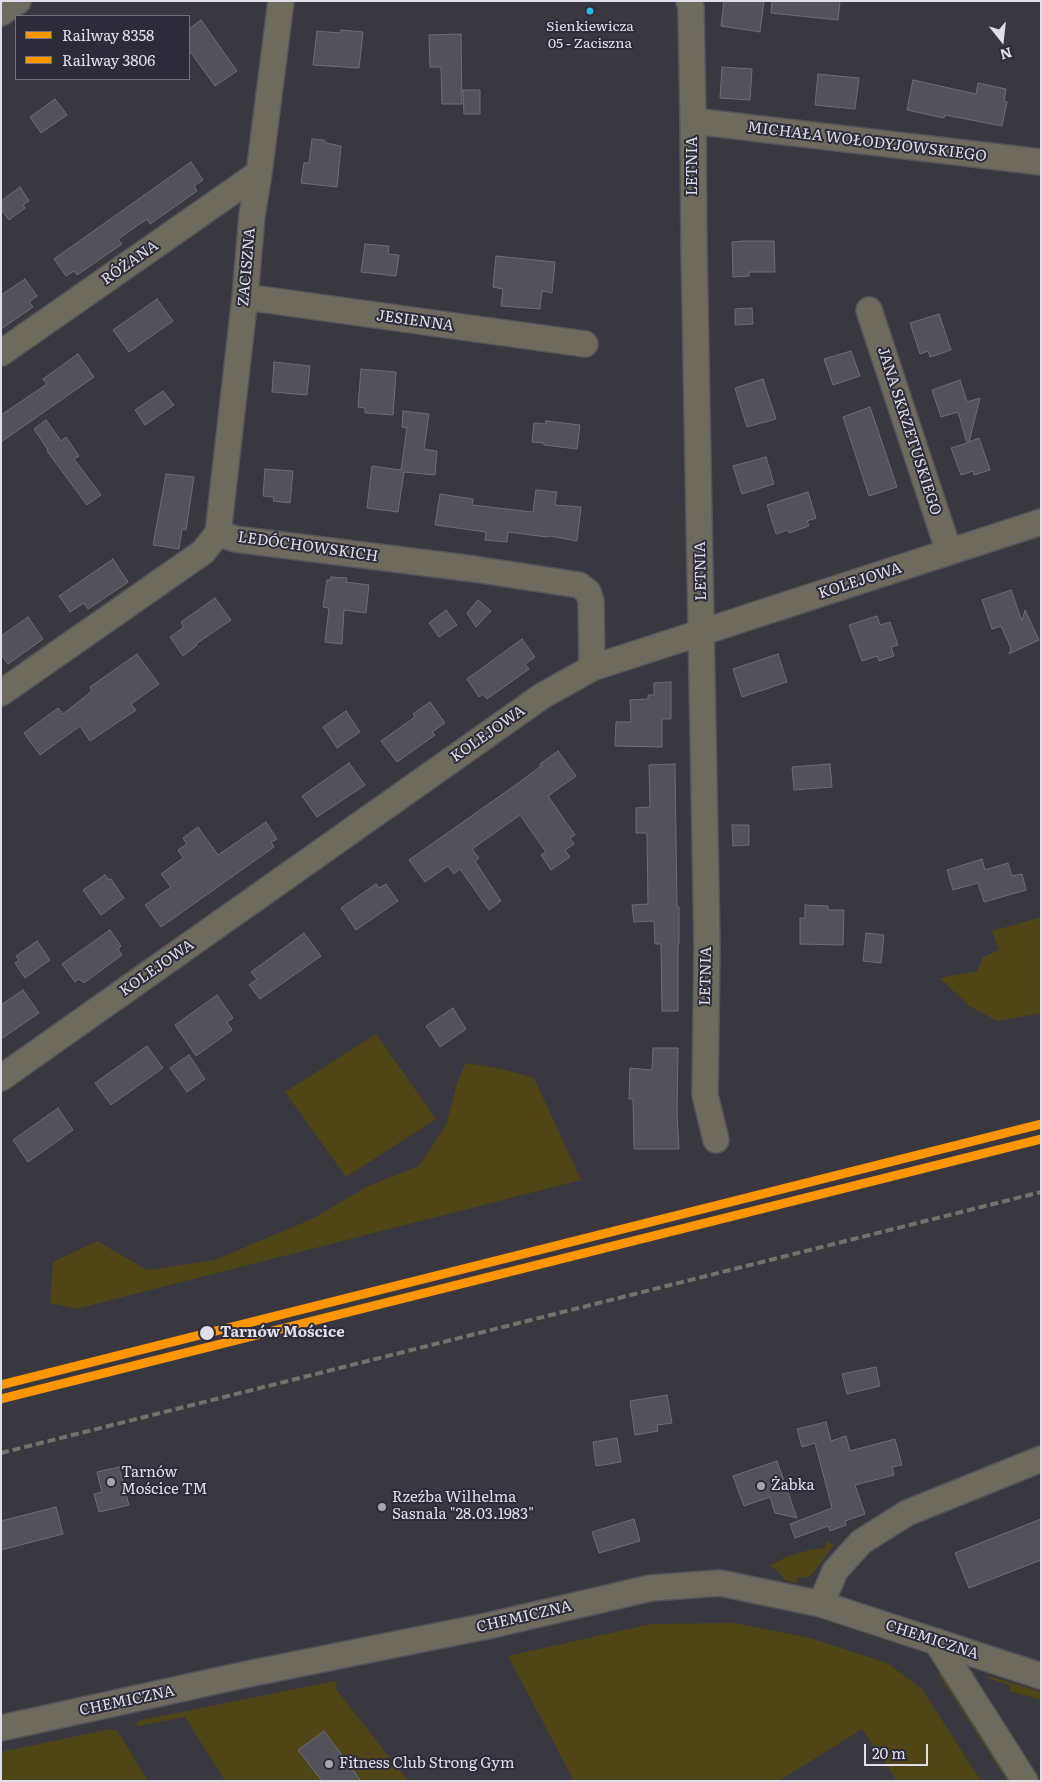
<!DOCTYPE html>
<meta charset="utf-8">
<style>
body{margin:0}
#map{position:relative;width:1042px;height:1782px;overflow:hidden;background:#393840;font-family:Literata,serif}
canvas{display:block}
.frame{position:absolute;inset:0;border:2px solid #e0dfe9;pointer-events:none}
.legend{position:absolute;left:15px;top:15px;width:175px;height:65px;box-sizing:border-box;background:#2d2a39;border:1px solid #75727f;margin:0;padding:6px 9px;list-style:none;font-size:15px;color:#e0dfe9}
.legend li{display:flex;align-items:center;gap:10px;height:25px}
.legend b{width:25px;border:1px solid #75727f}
.north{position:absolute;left:977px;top:15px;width:50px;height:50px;-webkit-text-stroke:4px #2d2a39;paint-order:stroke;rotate:164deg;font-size:14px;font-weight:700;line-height:20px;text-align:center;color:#e0dfe9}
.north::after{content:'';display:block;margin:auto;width:18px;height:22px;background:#e0dfe9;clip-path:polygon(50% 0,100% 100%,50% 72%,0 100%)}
.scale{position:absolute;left:864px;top:1744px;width:64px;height:22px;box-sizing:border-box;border:2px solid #e0dfe9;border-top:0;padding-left:6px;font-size:15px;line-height:18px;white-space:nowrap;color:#e0dfe9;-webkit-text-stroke:4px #2d2a39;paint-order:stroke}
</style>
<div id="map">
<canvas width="1042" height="1782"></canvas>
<div class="frame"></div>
<ul class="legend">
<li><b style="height:6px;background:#ff9500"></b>Railway 8358</li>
<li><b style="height:6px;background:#ff9500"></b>Railway 3806</li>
</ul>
<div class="north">N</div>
<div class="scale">20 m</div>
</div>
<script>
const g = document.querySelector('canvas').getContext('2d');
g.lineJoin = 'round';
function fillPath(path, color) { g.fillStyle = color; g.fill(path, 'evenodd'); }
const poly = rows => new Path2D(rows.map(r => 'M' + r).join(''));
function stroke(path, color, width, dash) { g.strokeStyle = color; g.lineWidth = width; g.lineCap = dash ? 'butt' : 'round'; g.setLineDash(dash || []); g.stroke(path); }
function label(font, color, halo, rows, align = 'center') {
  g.font = font + ' Literata,serif'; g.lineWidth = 4; g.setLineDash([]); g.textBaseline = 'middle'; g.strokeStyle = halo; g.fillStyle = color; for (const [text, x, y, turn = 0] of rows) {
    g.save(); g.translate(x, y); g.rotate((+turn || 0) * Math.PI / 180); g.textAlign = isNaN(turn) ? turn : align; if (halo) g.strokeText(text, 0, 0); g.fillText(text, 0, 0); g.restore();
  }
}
fillPath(poly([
 [1041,917,1041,1013,997,1021,969,1006,940,978,977,971,983,957,999,950,992,931],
 [376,1034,436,1119,346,1177,285,1092],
 [466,1063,502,1069,534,1078,581,1180,76,1309,50,1303,53,1262,97,1241,147,1270,215,1260,314,1218,368,1186,419,1166,446,1125,458,1080],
 [826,1542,834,1545,812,1574,805,1578,798,1577,797,1583,785,1580,776,1569,769,1566,786,1557,809,1550,825,1548],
 [734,1623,810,1638,887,1663,922,1689,981,1781,897,1781,862,1729,779,1781,574,1781,508,1656,651,1624],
 [940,1670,1014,1781,1007,1781,939,1675],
 [989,1676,1041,1692,1041,1700,1009,1691,1010,1685,987,1678],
 [335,1681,337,1683,336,1689,408,1781,225,1781,185,1717,138,1726,136,1725,138,1721,146,1719],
 [105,1730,117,1730,148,1781,1,1781,1,1752]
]), '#4f4516');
const building = poly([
 [724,1,764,1,760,32,721,26,724,1],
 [772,1,840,1,838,20,771,13,772,1],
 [201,20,237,71,215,86,189,50,189,29,201,20],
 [341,30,363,32,359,68,313,65,317,31,340,33,341,30],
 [461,34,462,104,442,104,441,67,430,67,429,35,461,34],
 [722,67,752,69,750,100,720,98,722,67],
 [818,74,859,78,855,109,815,105,818,74],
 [913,80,976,94,978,83,1006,89,1004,101,1007,102,1002,126,945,115,944,118,907,110,913,80],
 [463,90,480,90,480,114,464,114,463,90],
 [55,99,67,115,41,133,30,117,55,99],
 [312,139,324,140,326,143,341,146,337,187,301,183,304,163,309,163,312,139],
 [191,162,203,180,194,186,197,191,150,224,147,219,118,239,122,244,77,275,74,271,66,276,54,259,191,162],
 [20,187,29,201,23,205,25,208,9,220,1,209,1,201,20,187],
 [743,241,774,241,775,272,749,272,749,276,733,277,732,242,743,241],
 [365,244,389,246,388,254,399,255,396,276,361,272,365,244],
 [496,256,555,262,552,293,542,291,540,309,501,306,503,289,493,287,496,256],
 [25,279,37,296,29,302,33,307,1,329,1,295,25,279],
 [157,299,173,321,129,352,113,330,157,299],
 [752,308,753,324,735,325,735,309,752,308],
 [939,314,951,350,930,357,928,351,920,354,910,323,939,314],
 [851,351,860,376,833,385,824,359,851,351],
 [78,354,94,377,1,442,1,415,47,384,43,379,78,354],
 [274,362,310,366,307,395,272,392,274,362],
 [361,369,396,372,393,415,365,413,365,408,358,407,361,369],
 [763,379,776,419,747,427,735,388,763,379],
 [960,380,967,402,980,398,969,442,979,438,990,470,974,475,973,471,961,475,951,448,967,443,958,412,941,417,932,390,960,380],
 [163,391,174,405,145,425,135,410,163,391],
 [870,407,897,487,869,496,843,417,870,407],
 [403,411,429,414,424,449,437,451,435,475,404,472,398,512,367,508,372,466,401,470,407,428,402,427,403,411],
 [46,420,61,441,66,437,79,456,74,459,101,495,87,505,47,451,48,450,34,429,46,420],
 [546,421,580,425,577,449,544,445,544,443,532,442,534,423,546,424,546,421],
 [766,457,774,484,742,494,733,466,766,457],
 [265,469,293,471,290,503,273,501,274,497,263,496,265,469],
 [166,474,194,477,186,530,182,529,179,549,153,545,166,474],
 [536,490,557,492,555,505,581,507,577,541,550,536,547,537,508,532,507,542,485,540,486,532,435,525,440,494,473,499,472,505,533,512,536,490],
 [808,492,816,518,807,521,809,526,789,533,788,530,776,534,767,505,808,492],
 [113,559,128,582,88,609,84,603,70,612,59,596,113,559],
 [331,577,347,578,346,582,369,585,366,613,344,610,342,644,325,642,329,608,323,607,327,580,331,580,331,577],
 [1011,590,1022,621,1025,610,1039,640,1009,654,1011,648,1001,626,992,629,982,600,1011,590],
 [215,598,231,620,196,644,197,645,183,656,170,637,184,627,181,622,215,598],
 [478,600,491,611,476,627,467,613,478,600],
 [446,610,457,625,439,637,429,623,446,610],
 [877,616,880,625,890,622,898,645,891,647,894,656,879,661,877,656,862,661,849,625,877,616],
 [28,617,43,639,8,664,1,654,1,636,28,617],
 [522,639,535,657,525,664,529,669,487,699,483,694,479,697,467,679,522,639],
 [137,654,159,684,131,704,136,710,90,741,80,726,40,755,24,733,58,708,63,714,92,691,90,687,137,654],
 [778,654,787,682,742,697,733,669,778,654],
 [671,682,671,719,662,719,662,747,615,746,616,722,631,722,630,700,648,699,648,695,654,695,654,683,671,682],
 [430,702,445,723,432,732,435,735,397,762,381,741,415,717,413,714,430,702],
 [346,711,360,732,337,748,323,727,346,711],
 [558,751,576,776,548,796,575,835,570,838,574,844,565,850,570,857,551,870,541,855,546,852,520,815,472,849,479,858,475,861,501,901,489,910,460,869,454,874,448,866,425,882,409,860,517,784,541,766,540,764,558,751],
 [349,763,365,785,317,817,302,796,349,763],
 [675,764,677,907,679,907,679,944,678,944,678,1011,662,1011,661,944,655,944,654,921,634,922,632,905,648,904,647,833,636,833,636,808,650,807,649,765,675,764],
 [830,764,832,787,794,790,792,767,830,764],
 [266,822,277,839,271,842,274,847,161,927,145,905,171,887,161,874,183,858,178,850,187,844,183,838,198,827,218,855,266,822],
 [732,825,749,825,749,845,733,846,732,825],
 [982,859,985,870,1008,863,1012,876,1022,874,1026,890,984,902,978,883,953,890,947,870,982,859],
 [105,875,109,880,111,879,124,898,101,915,83,890,105,875],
 [376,884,379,888,386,884,398,901,356,930,341,908,376,884],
 [805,905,828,906,828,910,844,910,843,945,800,944,800,918,805,918,805,905],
 [110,930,121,946,118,949,122,955,84,983,79,979,75,982,62,964,110,930],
 [304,933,321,956,260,999,249,985,257,979,251,972,304,933],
 [866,933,884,935,881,963,863,961,866,933],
 [37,941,50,960,25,978,15,963,19,960,16,956,37,941],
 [23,990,39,1013,1,1039,1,1005,23,990],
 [217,995,233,1018,227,1022,232,1030,196,1056,175,1025,217,995],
 [453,1008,466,1029,440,1047,426,1026,453,1008],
 [147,1046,163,1068,111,1105,95,1083,147,1046],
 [653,1048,678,1048,677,1113,679,1149,634,1149,633,1099,629,1099,630,1068,652,1070,653,1048],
 [189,1055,205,1079,187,1092,170,1068,189,1055],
 [58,1108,73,1130,28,1162,13,1140,58,1108],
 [876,1367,880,1386,847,1394,842,1374,876,1367],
 [667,1395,672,1423,657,1425,658,1431,635,1435,630,1401,667,1395],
 [826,1422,831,1441,846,1436,850,1451,895,1439,902,1465,892,1467,894,1475,855,1485,865,1514,845,1521,846,1525,830,1531,828,1526,795,1538,790,1524,832,1508,815,1443,802,1447,797,1429,826,1422],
 [617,1438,621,1462,596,1466,593,1442,617,1438],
 [777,1461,797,1518,775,1513,770,1497,744,1506,733,1476,777,1461],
 [119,1467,129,1505,99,1512,94,1494,102,1492,97,1472,119,1467],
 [56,1507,63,1534,1,1550,1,1521,56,1507],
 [634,1519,640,1541,599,1553,592,1532,634,1519],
 [1041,1519,1041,1560,969,1588,955,1553,1041,1519],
 [324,1731,361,1781,322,1781,298,1750,324,1731]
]);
fillPath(building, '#53525a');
stroke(building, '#6e6d74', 1);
const street = poly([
 [689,1,691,7,693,121,694,248,707,946,705,1095,716,1140],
 [1,13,18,1],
 [693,121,1041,162],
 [245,297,585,344],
 [869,310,949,552],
 [1,353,259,173],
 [218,533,245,297,252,215,259,173,281,1],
 [1,693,203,552,218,533,235,539,474,569,579,585,588,592,591,601,592,668],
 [1,1078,542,696,592,668,1041,522],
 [821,1604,835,1571,861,1542,907,1513,1041,1459],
 [936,1641,1025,1781],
 [1,1728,243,1675,487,1626,651,1588,720,1583,821,1604,1041,1676]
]);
stroke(street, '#55545a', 28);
stroke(street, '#6e6a5e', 25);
stroke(poly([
 [1,1453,1041,1192]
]), '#74726d', 4, [8, 4]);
stroke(poly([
 [1,1385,1041,1124]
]), '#ff9500', 9);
stroke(poly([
 [1,1399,1041,1139]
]), '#ff9500', 9);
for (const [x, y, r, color] of [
 [590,11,4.5,"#26bcdd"],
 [207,1333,8,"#e0dfe9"],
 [111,1482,5,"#a6a5ae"],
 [761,1486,5,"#a6a5ae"],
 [382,1507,5,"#a6a5ae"],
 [329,1764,5,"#a6a5ae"]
]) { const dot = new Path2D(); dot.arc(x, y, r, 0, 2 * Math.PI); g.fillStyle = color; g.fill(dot); stroke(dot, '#2d2a39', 2); }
label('14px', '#e0dfe9', '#2d2a39', [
 ["Sienkiewicza",590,27],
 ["05 - Zaciszna",590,44]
]);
label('15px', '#e0dfe9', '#2d2a39', [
 ["MICHAŁA WOŁODYJOWSKIEGO",867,142,7],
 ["LETNIA",693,166,-90],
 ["RÓŻANA",130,263,-35],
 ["ZACISZNA",247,267,-85],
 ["JESIENNA",415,321,8],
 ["JANA SKRZETUSKIEGO",909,431,72],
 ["LEDÓCHOWSKICH",308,547,8],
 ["LETNIA",701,571,-91],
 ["KOLEJOWA",860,581,-18],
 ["KOLEJOWA",488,734,-35],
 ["KOLEJOWA",157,968,-35],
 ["LETNIA",706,976,-89],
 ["CHEMICZNA",524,1617,-13],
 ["CHEMICZNA",932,1640,18],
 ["CHEMICZNA",127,1701,-12]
]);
label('bold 15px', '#e0dfe9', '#2d2a39', [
 ["Tarnów Mościce",220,1333]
], 'left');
label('15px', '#e0dfe9', '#2d2a39', [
 ["Tarnów",121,1473],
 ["Mościce TM",121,1490],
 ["Żabka",771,1486],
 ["Rzeźba Wilhelma",392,1498],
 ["Sasnala \"28.03.1983\"",392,1515],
 ["Fitness Club Strong Gym",339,1764]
], 'left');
</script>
